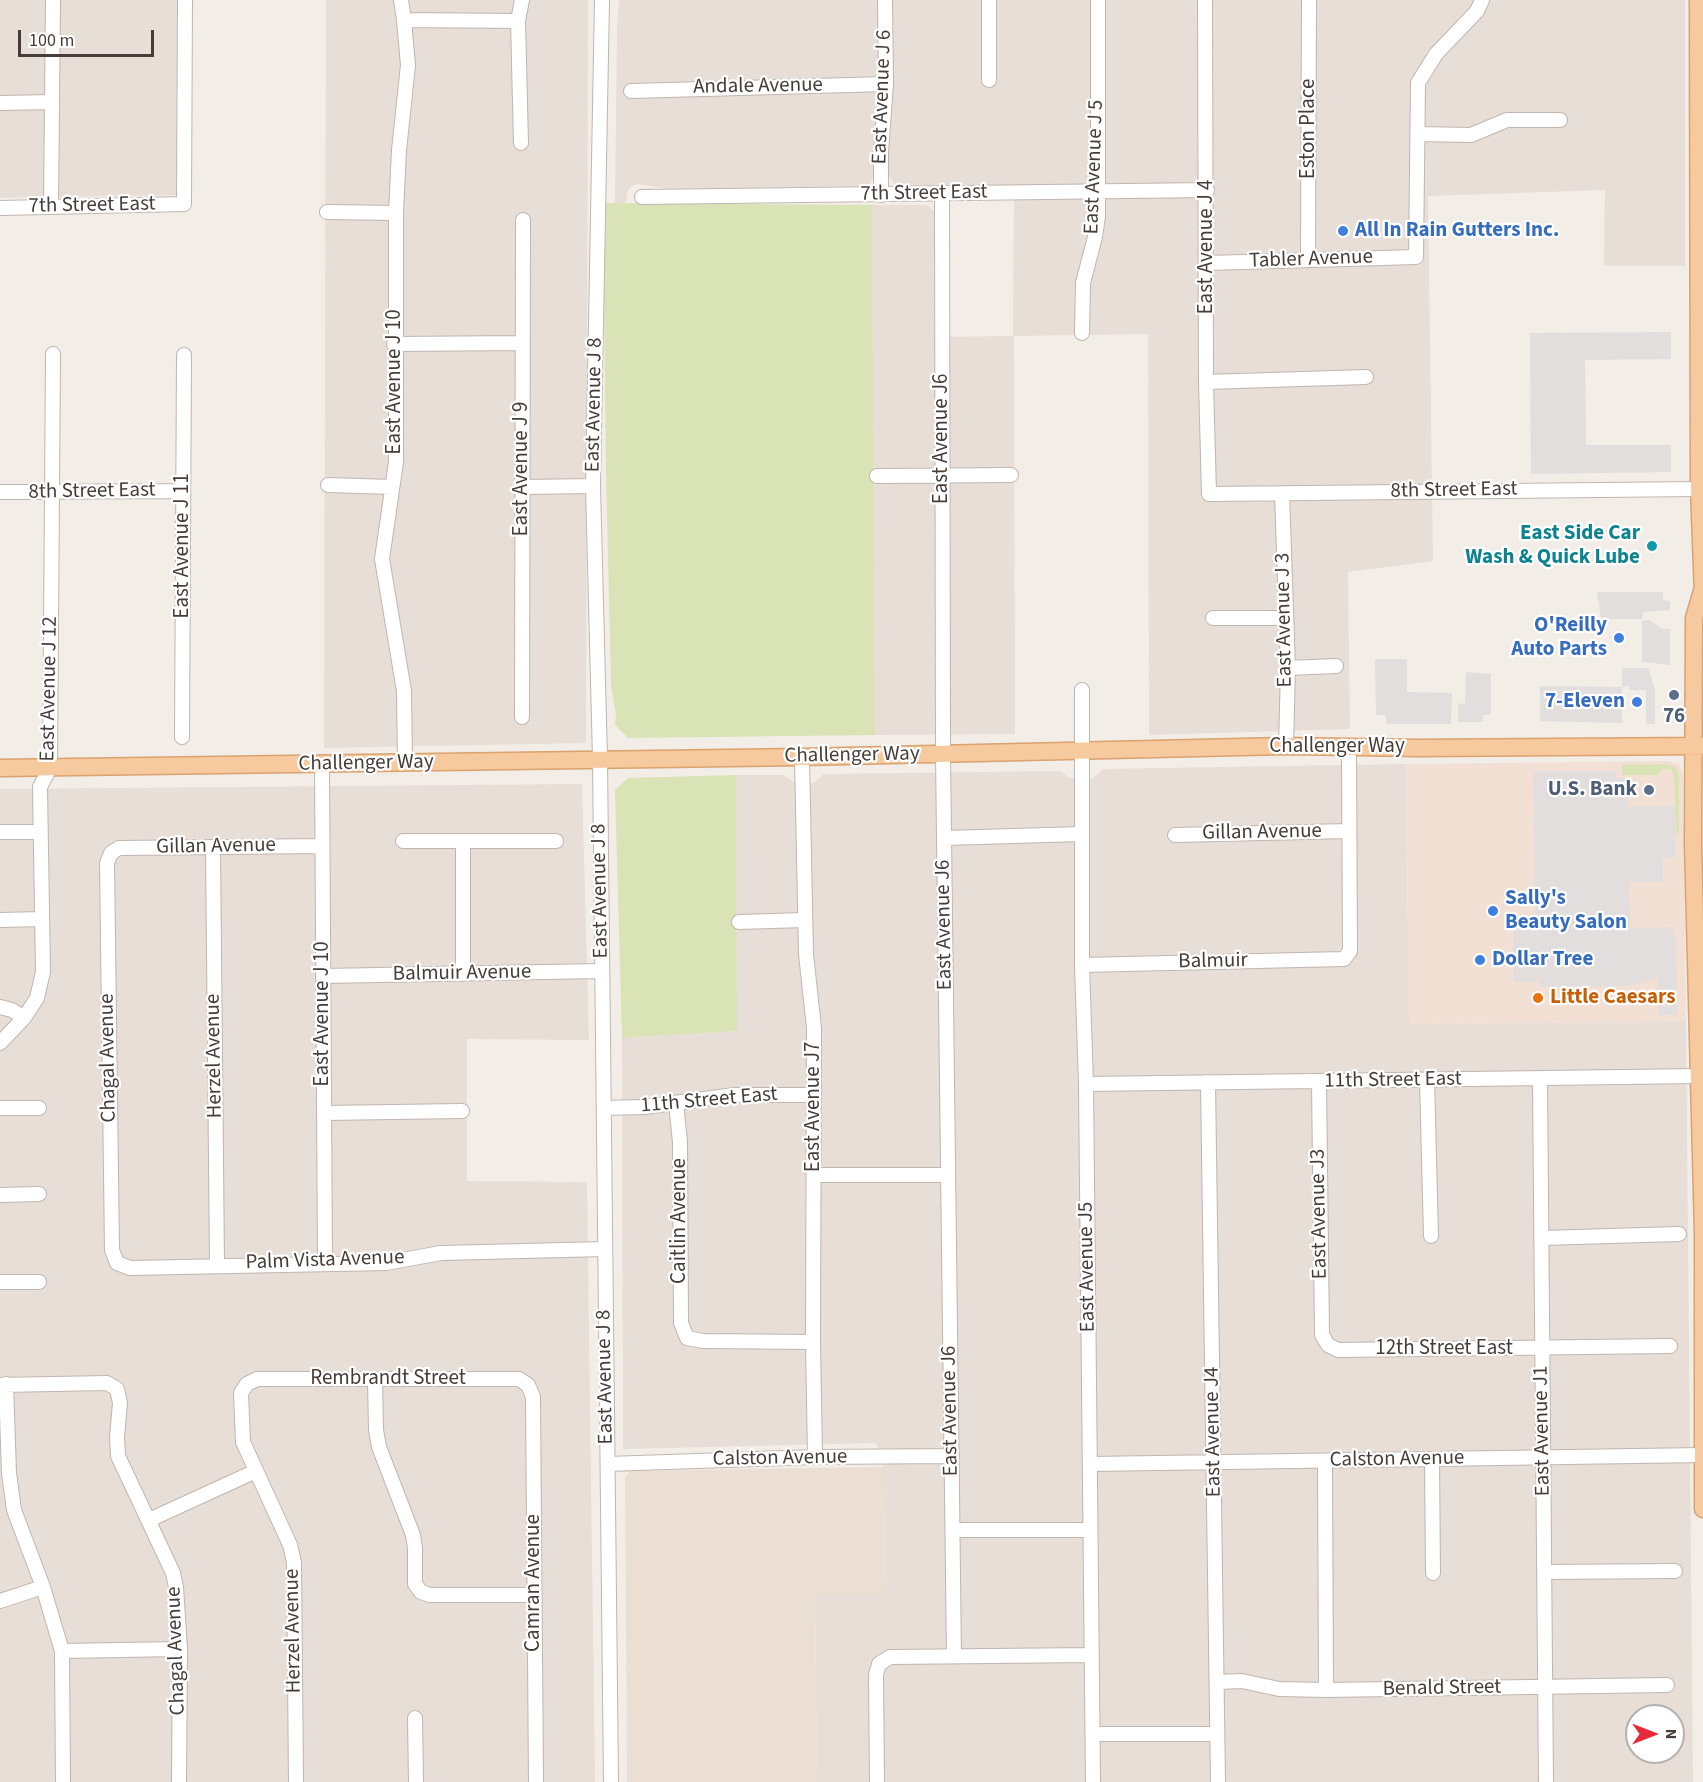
<!DOCTYPE html>
<style>
body{margin:0}
#map{position:relative;width:1703px;height:1782px;overflow:hidden;background:#f3ede8;font-family:"Source Sans 3",sans-serif}
canvas{display:block}
.north{position:absolute;left:1625px;top:1704px;width:60px;height:60px;box-sizing:border-box;background:#fff;border:2px solid #b5b1af;border-radius:50%;rotate:90deg;font-size:16px;font-weight:700;line-height:24px;text-align:center;color:#463d38}
.north::after{content:'';display:block;margin:auto;width:21px;height:27px;background:#e82a38;clip-path:polygon(50% 0,100% 100%,50% 72%,0 100%)}
.scale{position:absolute;left:18px;top:30px;width:136px;height:27px;box-sizing:border-box;border:3px solid #463d38;border-top:0;padding-left:8px;font-size:18px;line-height:21px;white-space:nowrap;color:#463d38;-webkit-text-stroke:4px #fff;paint-order:stroke}
</style>
<div id="map">
<canvas width="1703" height="1782"></canvas>
<div class="north">N</div>
<div class="scale">100 m</div>
</div>
<script>
const g = document.querySelector('canvas').getContext('2d');
g.lineJoin = 'round';
function fillPath(path, color) { g.fillStyle = color; g.fill(path, 'evenodd'); }
const poly = rows => new Path2D(rows.map(r => 'M' + r).join(''));
function stroke(path, color, width, dash) { g.strokeStyle = color; g.lineWidth = width; g.lineCap = dash ? 'butt' : 'round'; g.setLineDash(dash || []); g.stroke(path); }
function label(font, color, halo, rows, align = 'center') {
  g.font = font + ' "Source Sans 3",sans-serif'; g.lineWidth = 4.5; g.setLineDash([]); g.textBaseline = 'middle'; g.strokeStyle = halo; g.fillStyle = color; for (const [text, x, y, turn = 0] of rows) {
    g.save(); g.translate(x, y); g.rotate((+turn || 0) * Math.PI / 180); g.textAlign = isNaN(turn) ? turn : align; if (halo) g.strokeText(text, 0, 0); g.fillText(text, 0, 0); g.restore();
  }
}
fillPath(poly([
 [0,0,178,0,177,195,0,198],
 [326,0,588,0,586,743,324,748],
 [619,0,1685,0,1685,266,1604,266,1605,190,1428,196,1433,561,1348,572,1350,729,1149,735,1148,334,1014,336,1015,734,875,735,872,205,927,205,935,212,934,337,1013,336,1014,185,899,186,893,183,890,177,873,177,870,183,865,186,670,189,638,184,631,186,627,192,626,203,615,203,617,26],
 [1406,764,1409,1024,1686,1022,1693,1782,817,1782,815,1595,884,1594,883,1467,876,1443,623,1449,622,1038,737,1031,736,775,784,775,793,782,813,783,824,774,1060,771,1069,778,1091,779,1103,769],
 [1637,1716,1673,1716,1673,1752,1637,1752],
 [582,784,589,1040,467,1039,467,1181,587,1182,595,1782,0,1782,0,789]
]), '#e6ded7');
fillPath(poly([
 [1667,761,1679,764,1683,774,1686,1022,1409,1024,1406,764]
]), '#f3e0d5');
fillPath(poly([
 [883,1467,884,1595,815,1595,817,1782,627,1782,625,1477,630,1471]
]), '#ebdfd3');
fillPath(poly([
 [606,203,872,205,875,735,628,738,615,725,616,715,611,685,606,471,603,207],
 [1666,764,1675,767,1679,774,1679,834,1676,834,1674,774,1670,769,1662,769,1657,775,1622,775,1622,765],
 [736,775,737,1031,622,1038,615,790,628,778]
]), '#d9e3b5');
fillPath(poly([
 [1671,332,1671,359,1585,360,1586,445,1671,445,1671,472,1531,474,1530,333],
 [1597,592,1663,592,1663,600,1670,601,1670,610,1643,612,1642,619,1601,619],
 [1650,620,1662,629,1670,629,1670,665,1642,662,1642,621],
 [1375,659,1407,659,1407,692,1452,693,1451,724,1386,724,1386,715,1376,715],
 [1622,668,1648,668,1655,690,1655,724,1646,724,1646,690,1629,690,1629,686,1622,687,1622,723,1540,721,1540,686,1622,687],
 [1466,672,1491,674,1491,715,1483,715,1483,722,1458,722,1458,704,1465,703],
 [1533,771,1616,771,1616,778,1628,778,1628,807,1675,806,1675,857,1663,858,1663,882,1629,882,1630,928,1673,927,1673,935,1676,937,1677,1015,1658,1015,1658,977,1638,984,1627,986,1539,987,1539,979,1538,979,1535,982,1513,982,1513,920,1535,919]
]), '#e1dedd');
const minor = poly([
 [401,0,404,20,408,65,399,150,396,213,396,462,382,559,404,691,405,763],
 [602,0,593,486,600,759,611,1782],
 [989,0,989,80],
 [1205,0,1206,382,1209,494,1699,489],
 [404,20,518,21],
 [631,91,886,84],
 [0,103,52,102],
 [1418,134,1471,135,1507,120,1560,120],
 [521,143,518,21,522,0],
 [942,194,943,754,954,1656],
 [881,195,881,152,886,84,885,0],
 [642,197,1207,190],
 [51,207,53,0],
 [0,208,184,204,185,0],
 [327,212,396,213],
 [1308,259,1309,0],
 [1207,263,1416,257,1418,83,1436,54,1477,11,1482,0],
 [1082,333,1083,283,1095,237,1098,216,1098,0],
 [394,344,523,343],
 [1206,382,1366,377],
 [877,476,1011,475],
 [328,485,392,487],
 [522,487,593,486],
 [0,492,183,491],
 [1282,493,1288,668,1286,746],
 [1213,618,1285,618],
 [1288,668,1336,666],
 [1082,690,1082,965,1086,1084,1093,1782],
 [522,717,523,220],
 [182,737,184,355],
 [802,757,806,954,814,1028,813,1342,815,1457],
 [322,765,325,1264],
 [0,832,41,832],
 [1175,835,1349,831],
 [944,838,1082,834],
 [403,841,556,841],
 [463,841,463,974],
 [322,846,119,848,111,853,107,863,112,1250,117,1263,130,1268,386,1263,441,1253,605,1249],
 [213,847,217,1265],
 [0,920,42,919],
 [739,922,805,920],
 [1082,965,1344,959,1350,951,1349,748],
 [323,976,602,971],
 [0,1007,12,1010,24,1018],
 [0,1043,24,1018,37,998,43,972,40,787,50,768,53,354],
 [1540,1079,1546,1782],
 [1427,1080,1431,1236],
 [1319,1081,1322,1335,1328,1345,1338,1350,1670,1346],
 [1208,1082,1218,1782],
 [1086,1084,1699,1076],
 [676,1103,680,1142,681,1323,687,1338,703,1341,813,1342],
 [0,1108,39,1108],
 [604,1108,644,1107,734,1095,814,1095],
 [324,1113,462,1111],
 [814,1175,948,1175],
 [0,1195,39,1194],
 [1542,1238,1679,1234],
 [0,1282,39,1282],
 [375,1380,376,1430,379,1447,413,1535,415,1548,415,1584,421,1592,430,1595,533,1595],
 [6,1384,9,1473,14,1510,43,1587,62,1651,63,1782],
 [0,1385,107,1383,117,1389,120,1403,117,1437,118,1456,173,1573,176,1587,180,1649,179,1782],
 [1432,1459,1433,1573],
 [1325,1461,1326,1690],
 [608,1464,815,1457,952,1456],
 [1090,1464,1703,1455],
 [149,1520,256,1471],
 [953,1530,1090,1530],
 [1545,1572,1675,1571],
 [0,1601,43,1587],
 [62,1651,180,1649],
 [1217,1682,1242,1681,1279,1689,1326,1690,1667,1685],
 [415,1718,416,1782],
 [1093,1734,1217,1734],
 [296,1782,294,1562,290,1545,243,1442,241,1393,247,1384,257,1379,519,1379,528,1385,533,1397,536,1782],
 [877,1782,876,1675,879,1664,890,1657,1091,1655]
]);
const major = poly([
 [1698,0,1699,489,1703,595],
 [1702,591,1694,618,1693,844,1703,1234,1703,1509],
 [0,768,802,757,1286,746,1419,748,1703,746]
]);
stroke(minor, '#c0b6af', 16);
stroke(major, '#daa26f', 19);
stroke(minor, '#fff', 14);
stroke(major, '#f6c99e', 16);
for (const [x, y, r, color] of [
 [1343,231,6,"#3f7fe0"],
 [1652,546,6,"#0f9aa8"],
 [1619,638,6,"#3f7fe0"],
 [1674,695,6,"#5c6f8a"],
 [1637,702,6,"#3f7fe0"],
 [1649,790,6,"#5c6f8a"],
 [1493,911,6,"#3f7fe0"],
 [1480,960,6,"#3f7fe0"],
 [1538,998,6,"#e8710a"]
]) { const dot = new Path2D(); dot.arc(x, y, r, 0, 2 * Math.PI); g.fillStyle = color; g.fill(dot); stroke(dot, '#fff', 2); }
label('21px', '#463d38', '#fff', [
 ["Andale Avenue",758,87,-1],
 ["East Avenue J 6",883,97,-88],
 ["Eston Place",1309,129,-90],
 ["East Avenue J 5",1095,167,-88],
 ["7th Street East",924,194,-1],
 ["7th Street East",92,206,-1],
 ["East Avenue J 4",1207,247,-90],
 ["Tabler Avenue",1311,260,-2],
 ["East Avenue J 10",395,382,-90],
 ["East Avenue J 8",595,405,-89],
 ["East Avenue J6",942,439,-90],
 ["East Avenue J 9",522,469,-90],
 ["8th Street East",1454,491,-1],
 ["8th Street East",92,492,-1],
 ["East Avenue J 11",183,546,-90],
 ["East Avenue J 3",1285,620,-91],
 ["East Avenue J 12",50,689,-89],
 ["Challenger Way",1337,747],
 ["Challenger Way",852,756,-1],
 ["Challenger Way",366,764,-1],
 ["Gillan Avenue",1262,833,-1],
 ["Gillan Avenue",216,847,-1],
 ["East Avenue J 8",601,891,-91],
 ["East Avenue J6",945,925,-91],
 ["Balmuir",1213,962,-1],
 ["Balmuir Avenue",462,974,-1],
 ["East Avenue J 10",323,1014,-90],
 ["Herzel Avenue",215,1056,-91],
 ["Chagal Avenue",109,1058,-91],
 ["11th Street East",1393,1081,-1],
 ["11th Street East",709,1101,-5],
 ["East Avenue J7",814,1107,-90],
 ["East Avenue J3",1320,1214,-91],
 ["Caitlin Avenue",680,1221,-90],
 ["Palm Vista Avenue",325,1261,-2],
 ["East Avenue J5",1088,1267,-91],
 ["12th Street East",1444,1349],
 ["East Avenue J 8",606,1377,-91],
 ["Rembrandt Street",388,1379],
 ["East Avenue J6",951,1411,-91],
 ["East Avenue J1",1543,1431,-91],
 ["East Avenue J4",1214,1432,-91],
 ["Calston Avenue",780,1459,-1],
 ["Calston Avenue",1397,1460,-1],
 ["Camran Avenue",534,1583,-90],
 ["Herzel Avenue",294,1631,-91],
 ["Chagal Avenue",177,1651,-92],
 ["Benald Street",1442,1689,-1]
]);
label('bold 21px', '#366cbe', '#fff', [
 ["All In Rain Gutters Inc.",1355,231],
 ["O'Reilly",1607,626,"right"],
 ["Auto Parts",1607,650,"right"],
 ["7-Eleven",1625,702,"right"],
 ["Sally's",1505,899],
 ["Beauty Salon",1505,923],
 ["Dollar Tree",1492,960]
], 'left');
label('bold 21px', '#0d838f', '#fff', [
 ["East Side Car",1640,534],
 ["Wash & Quick Lube",1640,558]
], 'right');
label('bold 21px', '#4e5e75', '#fff', [
 ["76",1674,717],
 ["U.S. Bank",1637,790,"right"]
]);
label('bold 21px', '#c56008', '#fff', [
 ["Little Caesars",1550,998]
], 'left');
</script>
